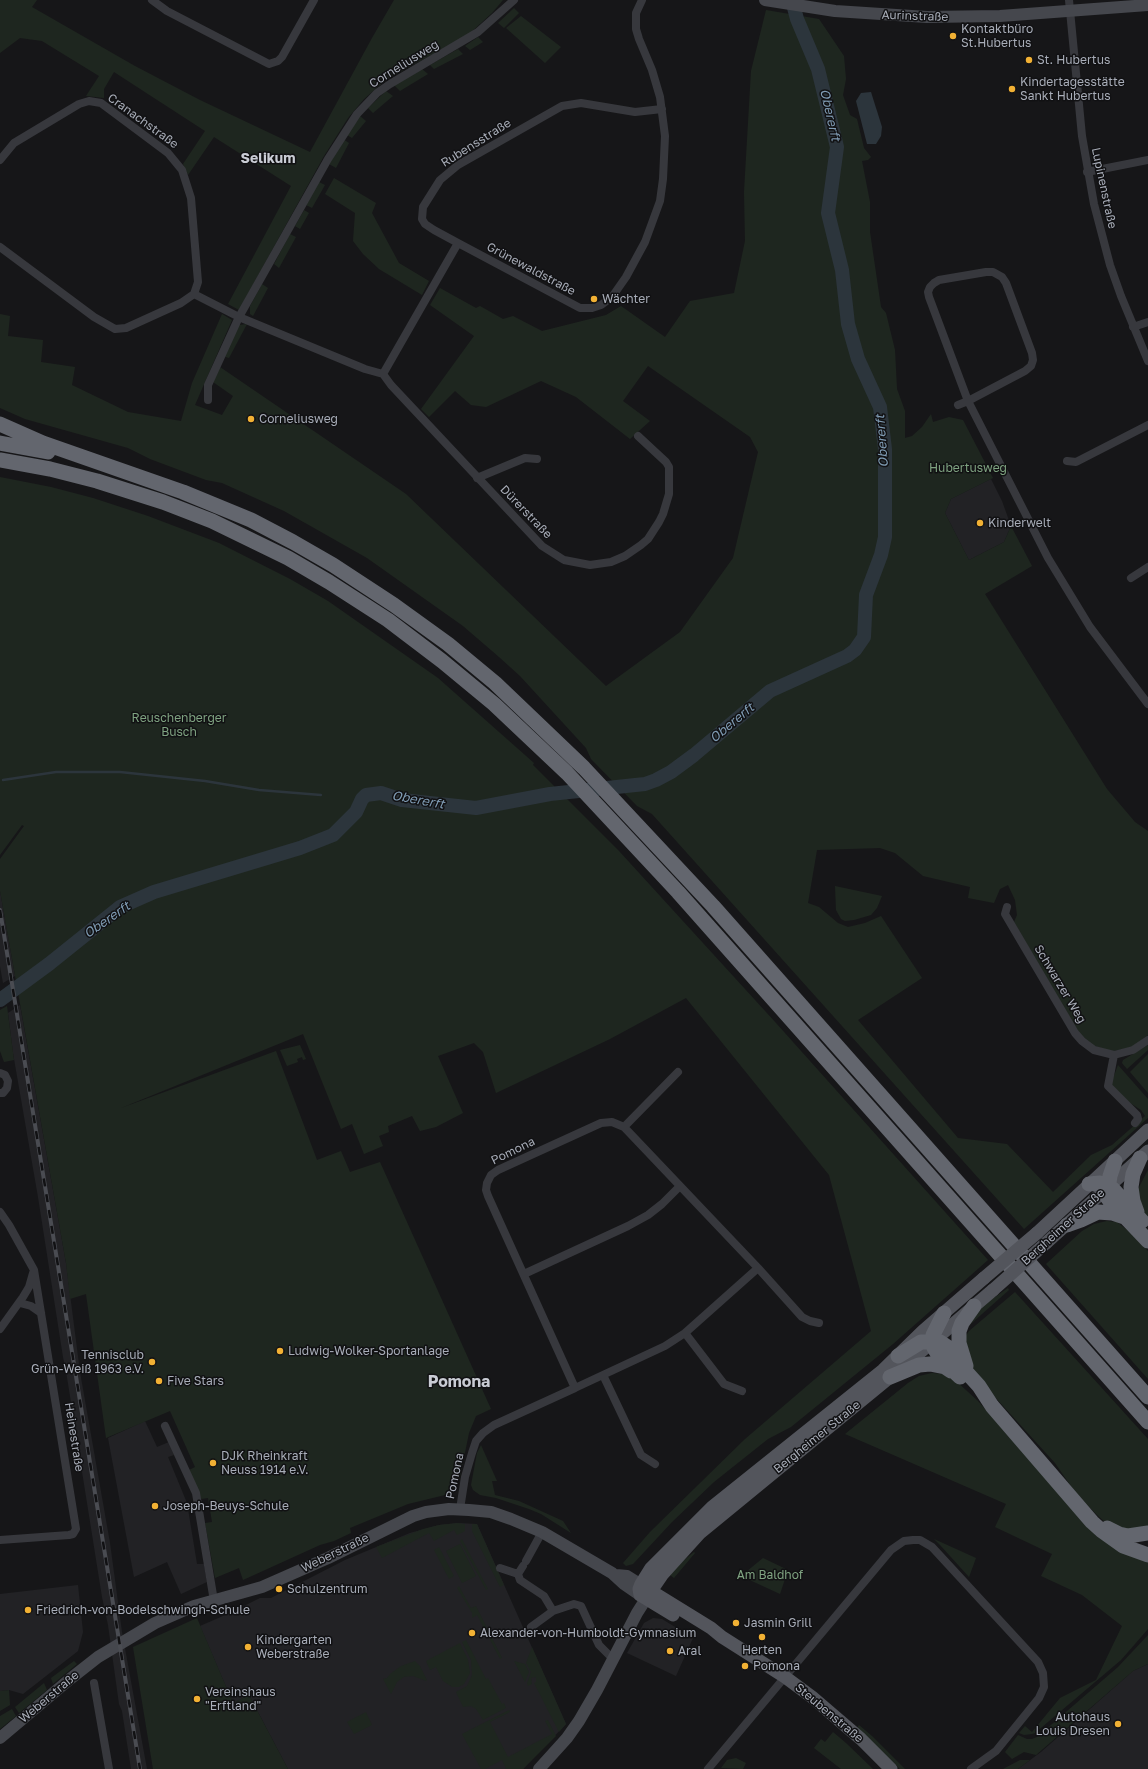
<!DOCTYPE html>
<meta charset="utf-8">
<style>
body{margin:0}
canvas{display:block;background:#161618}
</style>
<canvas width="1148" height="1769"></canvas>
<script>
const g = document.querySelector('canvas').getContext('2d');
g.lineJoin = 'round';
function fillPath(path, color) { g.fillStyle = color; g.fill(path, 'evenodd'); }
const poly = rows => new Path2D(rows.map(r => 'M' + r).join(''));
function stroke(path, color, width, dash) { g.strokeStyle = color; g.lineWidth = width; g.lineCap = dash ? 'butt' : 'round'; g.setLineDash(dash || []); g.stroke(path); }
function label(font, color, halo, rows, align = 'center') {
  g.font = font + ' "Golos Text",sans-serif'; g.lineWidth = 3; g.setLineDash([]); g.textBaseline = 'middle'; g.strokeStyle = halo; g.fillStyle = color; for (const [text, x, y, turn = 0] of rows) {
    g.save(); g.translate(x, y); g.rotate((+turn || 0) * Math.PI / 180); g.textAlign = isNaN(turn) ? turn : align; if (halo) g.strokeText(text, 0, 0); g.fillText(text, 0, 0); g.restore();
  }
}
fillPath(poly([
 [991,479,1002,501,1011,526,1004,542,969,560,945,513,951,499],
 [0,891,15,976,3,983,0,966],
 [20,1005,66,1263,80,1372,110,1543,122,1632,147,1769,131,1769,122,1711,119,1704,108,1625,102,1597,66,1371,63,1357,38,1197,13,1053,8,1013],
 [145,1421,157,1447,169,1442,174,1455,168,1457,187,1503,197,1564,204,1564,207,1582,181,1594,167,1562,134,1577,108,1438],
 [458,1523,477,1524,566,1724,523,1769,288,1769,249,1695,233,1703,200,1626,230,1613,260,1598,271,1598,345,1560,410,1533,439,1525],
 [78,1585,83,1632,78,1651,23,1694,9,1690,0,1691,0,1594],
 [653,1618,662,1619,693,1638,676,1676,627,1653,644,1623],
 [1148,1664,1148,1769,1018,1769,1041,1752,1133,1671]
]), '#222225');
fillPath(poly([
 [0,0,37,0,32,7,135,66,200,100,310,152,372,38,394,0,503,0,492,13,469,34,386,80,364,99,348,118,324,156,239,310,228,304,291,186,214,137,188,175,183,164,205,131,114,72,104,89,104,98,86,96,99,76,42,41,20,38,0,53],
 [514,8,519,13,504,28,498,23],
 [766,10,819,19,844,56,846,79,843,95,850,115,857,119,864,148,871,157,868,160,862,161,870,202,870,232,881,307,886,313,895,350,897,389,905,411,905,438,912,436,922,427,931,414,933,422,949,417,963,420,993,478,951,499,945,513,969,560,1004,542,1011,526,1032,566,985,594,1107,789,1135,822,1148,831,1148,1035,1133,1047,1114,1051,1106,1050,1092,1045,1079,1033,1014,922,1017,915,1015,900,1008,885,1000,889,994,903,968,898,970,887,923,876,895,853,880,848,817,850,808,903,819,907,838,923,848,927,865,923,881,916,922,978,858,1020,958,1138,1007,1144,1053,1192,1091,1155,1112,1145,1145,1116,1141,1110,1121,1097,1111,1084,1118,1065,1148,1099,1148,1118,1024,1229,652,814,637,806,591,759,586,748,520,676,499,657,463,626,367,558,284,511,222,483,206,480,150,459,128,448,25,419,0,408,0,314,10,316,8,336,43,340,41,362,75,367,72,385,128,412,181,421,192,383,222,314,232,320,195,405,222,415,233,396,213,382,220,367,406,494,606,686,680,632,733,558,758,452,750,437,648,366,623,401,650,421,630,439,576,397,541,381,486,407,471,405,455,391,429,417,421,409,474,336,430,305,440,288,476,308,480,306,503,319,513,316,542,331,606,315,621,306,665,337,690,301,734,293,745,241,744,192,751,71],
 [521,16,561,47,545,63,506,28],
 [478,37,483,42,470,50,465,46],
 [458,49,463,54,434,69,430,65],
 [422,69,428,74,400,91,394,85],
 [386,91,393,96,373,113,368,108],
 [360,116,366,121,352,138,347,135],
 [343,139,349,143,336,168,329,164],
 [334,178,376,203,372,213,399,263,429,281,422,295,379,269,363,254,353,241,355,213,325,194],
 [319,182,325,185,312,208,306,205],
 [304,210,309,213,300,229,295,226],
 [290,234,296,237,279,268,274,264],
 [262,284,268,288,253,316,250,314,250,306],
 [247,324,229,358,223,356,239,325],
 [0,477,51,487,93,498,148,516,219,543,290,579,328,601,438,678,534,763,533,765,619,851,776,1023,988,1260,893,1344,791,1427,768,1439,714,1482,672,1522,633,1564,626,1566,623,1563,650,1532,745,1439,871,1331,829,1175,686,998,610,1039,496,1093,483,1052,474,1043,438,1056,463,1113,436,1127,420,1131,412,1116,388,1126,389,1132,379,1136,383,1146,364,1154,352,1124,341,1129,303,1034,121,1108,276,1051,317,1160,341,1151,350,1172,380,1162,491,1409,476,1416,469,1433,460,1477,457,1484,445,1495,408,1504,350,1528,351,1533,334,1541,320,1545,243,1580,239,1568,215,1578,205,1523,212,1522,208,1498,201,1499,189,1470,195,1467,170,1411,106,1438,86,1294,70,1299,66,1263,0,891,0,859,24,826,22,825,0,855],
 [835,886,882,896,877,908,871,915,854,920,845,921,841,919,836,910],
 [7,1006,14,1060,4,1062,0,1051,0,1010],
 [300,1045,306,1059,303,1060,302,1057,297,1059,298,1062,287,1066,280,1050],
 [1148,1045,1148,1050,1127,1069,1122,1063,1123,1060],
 [1148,1054,1148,1093,1130,1072],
 [1148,1170,1148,1219,1140,1205,1138,1189],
 [1107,1221,1117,1222,1131,1233,1148,1251,1148,1379,1046,1264,1082,1231,1094,1224],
 [1008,1288,1009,1290,964,1330,979,1308],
 [1015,1292,1148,1439,1148,1528,1133,1531,1106,1523,1096,1514,1075,1492,1055,1463,984,1385,973,1369,965,1337,969,1331],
 [932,1373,942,1374,956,1381,978,1401,1080,1516,1148,1561,1148,1629,1121,1660,1035,1733,1032,1734,1024,1735,1019,1733,1025,1726,1032,1732,1060,1698,1096,1680,1122,1626,1082,1595,1041,1576,1052,1554,995,1527,1006,1504,845,1434,908,1383,919,1376],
 [481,1445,497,1481,492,1481,495,1495,519,1501,563,1521,571,1533,541,1514,529,1509,496,1498,480,1495,473,1490,471,1485,477,1453],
 [458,1523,465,1524,465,1531,457,1535,454,1530,434,1541,429,1533,382,1558,376,1547,423,1529,439,1525],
 [472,1524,477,1524,504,1585,500,1587,472,1531],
 [462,1539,488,1589,486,1590,460,1541],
 [934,1539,976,1558,969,1577,940,1545],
 [460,1544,476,1576,462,1583,446,1551],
 [439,1547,454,1576,449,1579,434,1550],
 [694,1552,695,1553,674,1578,670,1575,678,1565],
 [763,1558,788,1570,780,1594,741,1576],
 [459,1586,471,1608,476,1606,502,1658,500,1659,477,1615,472,1618,472,1613,457,1588],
 [197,1618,233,1703,249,1695,288,1769,153,1769,133,1647],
 [1148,1635,1148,1664,1133,1671,1036,1755,1024,1752,1012,1759,1005,1752,1018,1735,1027,1739,1032,1739,1037,1737,1118,1667],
 [466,1640,486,1679,488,1678,502,1704,504,1703,506,1708,483,1720,476,1709,471,1706,463,1707,456,1692,467,1686,472,1675,471,1660,462,1642],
 [460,1643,468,1660,470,1673,464,1684,459,1687,452,1687,443,1681,436,1667,430,1670,426,1661],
 [532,1647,566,1724,559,1732,534,1683,536,1682,536,1677,531,1678,532,1684,528,1686,527,1683,531,1672,526,1663],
 [74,1661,77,1664,53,1684,51,1678],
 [415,1661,420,1666,427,1680,426,1681,413,1676,404,1677,397,1682,391,1694,383,1679,387,1678,390,1674,401,1666],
 [514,1661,525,1664,529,1672,525,1682],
 [44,1683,47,1690,19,1713,15,1707],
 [9,1690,10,1705,0,1711,0,1691],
 [12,1709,16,1716,0,1729,0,1716],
 [509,1710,510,1712,490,1722,508,1757,552,1734,545,1721,548,1720,556,1736,523,1769,506,1769,502,1760,485,1769,481,1769,462,1734],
 [366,1712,372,1725,354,1734,347,1722],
 [859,1725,872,1736,905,1769,900,1769,857,1728],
 [833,1732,846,1743,873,1769,841,1769,814,1748,821,1739,825,1742],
 [736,1758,746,1763,743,1769,721,1768,727,1760],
 [1020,1760,1030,1760,1018,1769,1003,1769]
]), '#1e261f');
fillPath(poly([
 [871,92,882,127,881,136,876,144,867,144,856,101,861,93]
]), '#2c353c');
stroke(poly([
 [3,780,56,772,120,772,205,781,259,790,321,795]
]), '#2c353c', 2.5);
stroke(poly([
 [0,1000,49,964,120,907,154,892,300,848,333,835,356,812,362,799,366,795,381,793,402,800,476,808,550,794,645,784,656,780,671,772,694,755,770,691,847,656,855,650,864,637,866,595,881,555,885,537,885,449,880,407,858,359,848,324,842,270,828,213,837,147,818,69,797,19,792,0]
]), '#2c353c', 14);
stroke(poly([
 [152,0,167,11,269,64,278,61,282,57,314,0],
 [1069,0,1082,136,1094,204,1110,265,1121,296,1148,361],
 [0,160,14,143,79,104,89,101,101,103,168,153,182,170,191,198,198,282,194,294,181,303,126,328,115,329,94,317,0,247],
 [1087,172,1148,160],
 [458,243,580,308,592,308,601,305,612,297,626,277,645,242,660,201,663,179,665,136,660,97,652,70,639,39,636,29,636,13,642,0],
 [194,294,239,317,365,369,383,374,391,385,542,546,564,560,590,565,611,562,625,556,641,545,648,539,659,522,663,514,669,494,669,467,666,462,638,436],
 [1133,327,1148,322],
 [383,374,458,243,434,230,425,224,422,219,423,207,440,180,458,165,562,106,581,103,635,112,662,109],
 [208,400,208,385,239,317,328,159,357,114,377,93,390,84,478,32,514,0],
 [958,405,968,401,1025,371,1031,366,1033,360,1032,353,1006,283,1002,277,993,272,986,272,939,280,934,283,930,287,928,292,929,297,968,401,1048,558,1090,627,1148,704],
 [1067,461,1076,462,1148,425],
 [477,478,525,458,537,459],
 [1131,578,1148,567],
 [1007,907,1005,914,1075,1033,1082,1041,1094,1050,1114,1055,1133,1050,1148,1040],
 [1114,1055,1108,1086,1137,1115,1138,1119,1135,1123],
 [0,1073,5,1075,8,1081,7,1088,3,1093,0,1093],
 [624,1127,678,1072],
 [0,1212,9,1225,34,1270,76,1529,73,1534,69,1535,0,1540],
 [758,1268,802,1317,810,1321,819,1323],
 [524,1274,628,1226,648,1215,662,1204,680,1186],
 [20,1303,31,1306,41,1313],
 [0,1329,23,1297,29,1287,33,1273],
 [685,1333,724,1384,742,1391],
 [603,1375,641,1455,655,1464],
 [165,1426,196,1493,214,1601],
 [460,1509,465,1477,472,1453,476,1441,483,1433,494,1425,575,1388,488,1196,486,1190,487,1183,491,1175,498,1170,601,1123,612,1122,624,1127,758,1268,685,1333,665,1346,575,1388],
 [526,1561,542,1532],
 [523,1566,518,1574,520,1580,544,1596,553,1611,531,1627],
 [500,1568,518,1574],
 [553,1611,574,1604,581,1606,599,1645,613,1659],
 [94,1683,109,1769],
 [708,1769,891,1550,904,1541,913,1540,920,1540,932,1547,1038,1662,1043,1673,1044,1687,1039,1698,996,1751,971,1769]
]), '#37383d', 8);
stroke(poly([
 [765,0,835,11,927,17,1000,16,1148,5],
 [0,1738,70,1679,98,1657,155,1623,194,1606,262,1587,328,1558,413,1516,426,1512,449,1509,469,1510,491,1512,511,1519,542,1532,612,1573,624,1584,640,1595],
 [539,1769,567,1738,579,1721,597,1690,637,1613,651,1591,627,1576,616,1575]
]), '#45474d', 12);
stroke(poly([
 [1037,1233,1148,1130],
 [1046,1243,1148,1151],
 [673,1615,640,1595,639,1589,641,1584,651,1568,712,1507,883,1370,923,1331,984,1278],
 [891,1769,861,1739,812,1697,785,1677,722,1637,711,1628,651,1591,662,1575,700,1533,917,1355,993,1290]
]), '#53555c', 13);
stroke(poly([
 [0,424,43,443,183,492,251,520,293,542,333,565,394,605,448,644,495,683,584,768,713,906,1148,1397],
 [0,443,48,452],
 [0,460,50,469,97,481,163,502,212,521,288,558,329,582,388,620,442,661,494,704,567,773,678,892,1148,1422],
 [1115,1161,1110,1176,1107,1197,1110,1201,1148,1241],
 [1089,1184,1100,1183,1113,1189,1142,1221],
 [1137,1212,1133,1201,1131,1187,1133,1174,1140,1158],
 [1067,1225,1081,1220,1098,1212,1112,1213,1124,1217],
 [944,1313,933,1335,934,1348,941,1359,960,1377],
 [898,1356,921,1342,940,1342,946,1346,960,1365,979,1386,992,1406,1092,1522,1102,1531,1123,1546,1148,1555],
 [966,1366,959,1343,959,1331,962,1323,974,1306],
 [890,1377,919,1365,930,1364,945,1367,951,1371],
 [1107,1528,1119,1534,1128,1536,1148,1533]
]), '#63666e', 15);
const rail = poly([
 [0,910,140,1769]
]);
stroke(rail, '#4a4c52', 4);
stroke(rail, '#111113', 2.5, [8]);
stroke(poly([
 [984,1278,1037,1233],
 [993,1290,1046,1243]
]), '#53555c', 13);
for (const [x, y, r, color] of [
 [953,36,4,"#f2b134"],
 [1029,60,4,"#f2b134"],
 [1012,89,4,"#f2b134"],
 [594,299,4,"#f2b134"],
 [251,419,4,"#f2b134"],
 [980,523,4,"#f2b134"],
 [280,1351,4,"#f2b134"],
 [152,1362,4,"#f2b134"],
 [159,1381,4,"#f2b134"],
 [213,1463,4,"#f2b134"],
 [155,1506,4,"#f2b134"],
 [279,1589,4,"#f2b134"],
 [28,1610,4,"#f2b134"],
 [736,1623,4,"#f2b134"],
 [472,1633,4,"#f2b134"],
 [762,1637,4,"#f2b134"],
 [248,1647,4,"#f2b134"],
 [670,1651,4,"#f2b134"],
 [745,1666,4,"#f2b134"],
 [197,1699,4,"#f2b134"],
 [1118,1724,4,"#f2b134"]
]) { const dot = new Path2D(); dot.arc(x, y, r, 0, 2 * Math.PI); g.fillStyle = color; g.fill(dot); stroke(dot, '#111113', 1.5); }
label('12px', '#a8adb8', '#111113', [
 ["Aurinstraße",915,16,2],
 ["Corneliusweg",404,64,-32],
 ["Cranachstraße",143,121,36],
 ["Rubensstraße",476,143,-32],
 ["Lupinenstraße",1104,188,78],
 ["Grünewaldstraße",531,269,28],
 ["Dürerstraße",526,512,46],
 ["Schwarzer Weg",1060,984,59],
 ["Pomona",513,1151,-26],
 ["Bergheimer Straße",1063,1227,-42],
 ["Heinestraße",74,1437,81],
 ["Bergheimer Straße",817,1437,-39],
 ["Pomona",455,1476,-78],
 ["Weberstraße",335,1553,-26],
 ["Weberstraße",49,1697,-40],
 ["Steubenstraße",829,1713,40]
]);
label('12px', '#a8adb8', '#111113', [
 ["Kontaktbüro",961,29],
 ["St.Hubertus",961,43],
 ["St. Hubertus",1037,60],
 ["Kindertagesstätte",1020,82],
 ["Sankt Hubertus",1020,96],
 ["Wächter",602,299],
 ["Corneliusweg",259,419],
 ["Kinderwelt",988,523],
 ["Ludwig-Wolker-Sportanlage",288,1351],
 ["Tennisclub",144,1355,"right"],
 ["Grün-Weiß 1963 e.V.",144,1369,"right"],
 ["Five Stars",167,1381],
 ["DJK Rheinkraft",221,1456],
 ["Neuss 1914 e.V.",221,1470],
 ["Joseph-Beuys-Schule",163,1506],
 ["Schulzentrum",287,1589],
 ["Friedrich-von-Bodelschwingh-Schule",36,1610],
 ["Jasmin Grill",744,1623],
 ["Alexander-von-Humboldt-Gymnasium",480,1633],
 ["Kindergarten",256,1640],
 ["Weberstraße",256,1654],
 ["Herten",762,1650,"center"],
 ["Aral",678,1651],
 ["Pomona",753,1666],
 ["Vereinshaus",205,1692],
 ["\"Erftland\"",205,1706],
 ["Autohaus",1110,1717,"right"],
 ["Louis Dresen",1110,1731,"right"]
], 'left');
label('12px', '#7fa381', '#111113', [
 ["Hubertusweg",968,468],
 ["Reuschenberger",179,718],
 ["Busch",179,732],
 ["Am Baldhof",770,1575]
]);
label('italic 13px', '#7f9bb3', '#111113', [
 ["Obererft",830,115,77],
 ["Obererft",882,441,-94],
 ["Obererft",732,723,-40],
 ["Obererft",418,800,10],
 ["Obererft",107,920,-35]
]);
label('bold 14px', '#c9ccd4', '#111113', [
 ["Selikum",268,159]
]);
label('bold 16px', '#c9ccd4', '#111113', [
 ["Pomona",459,1382]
]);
</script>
